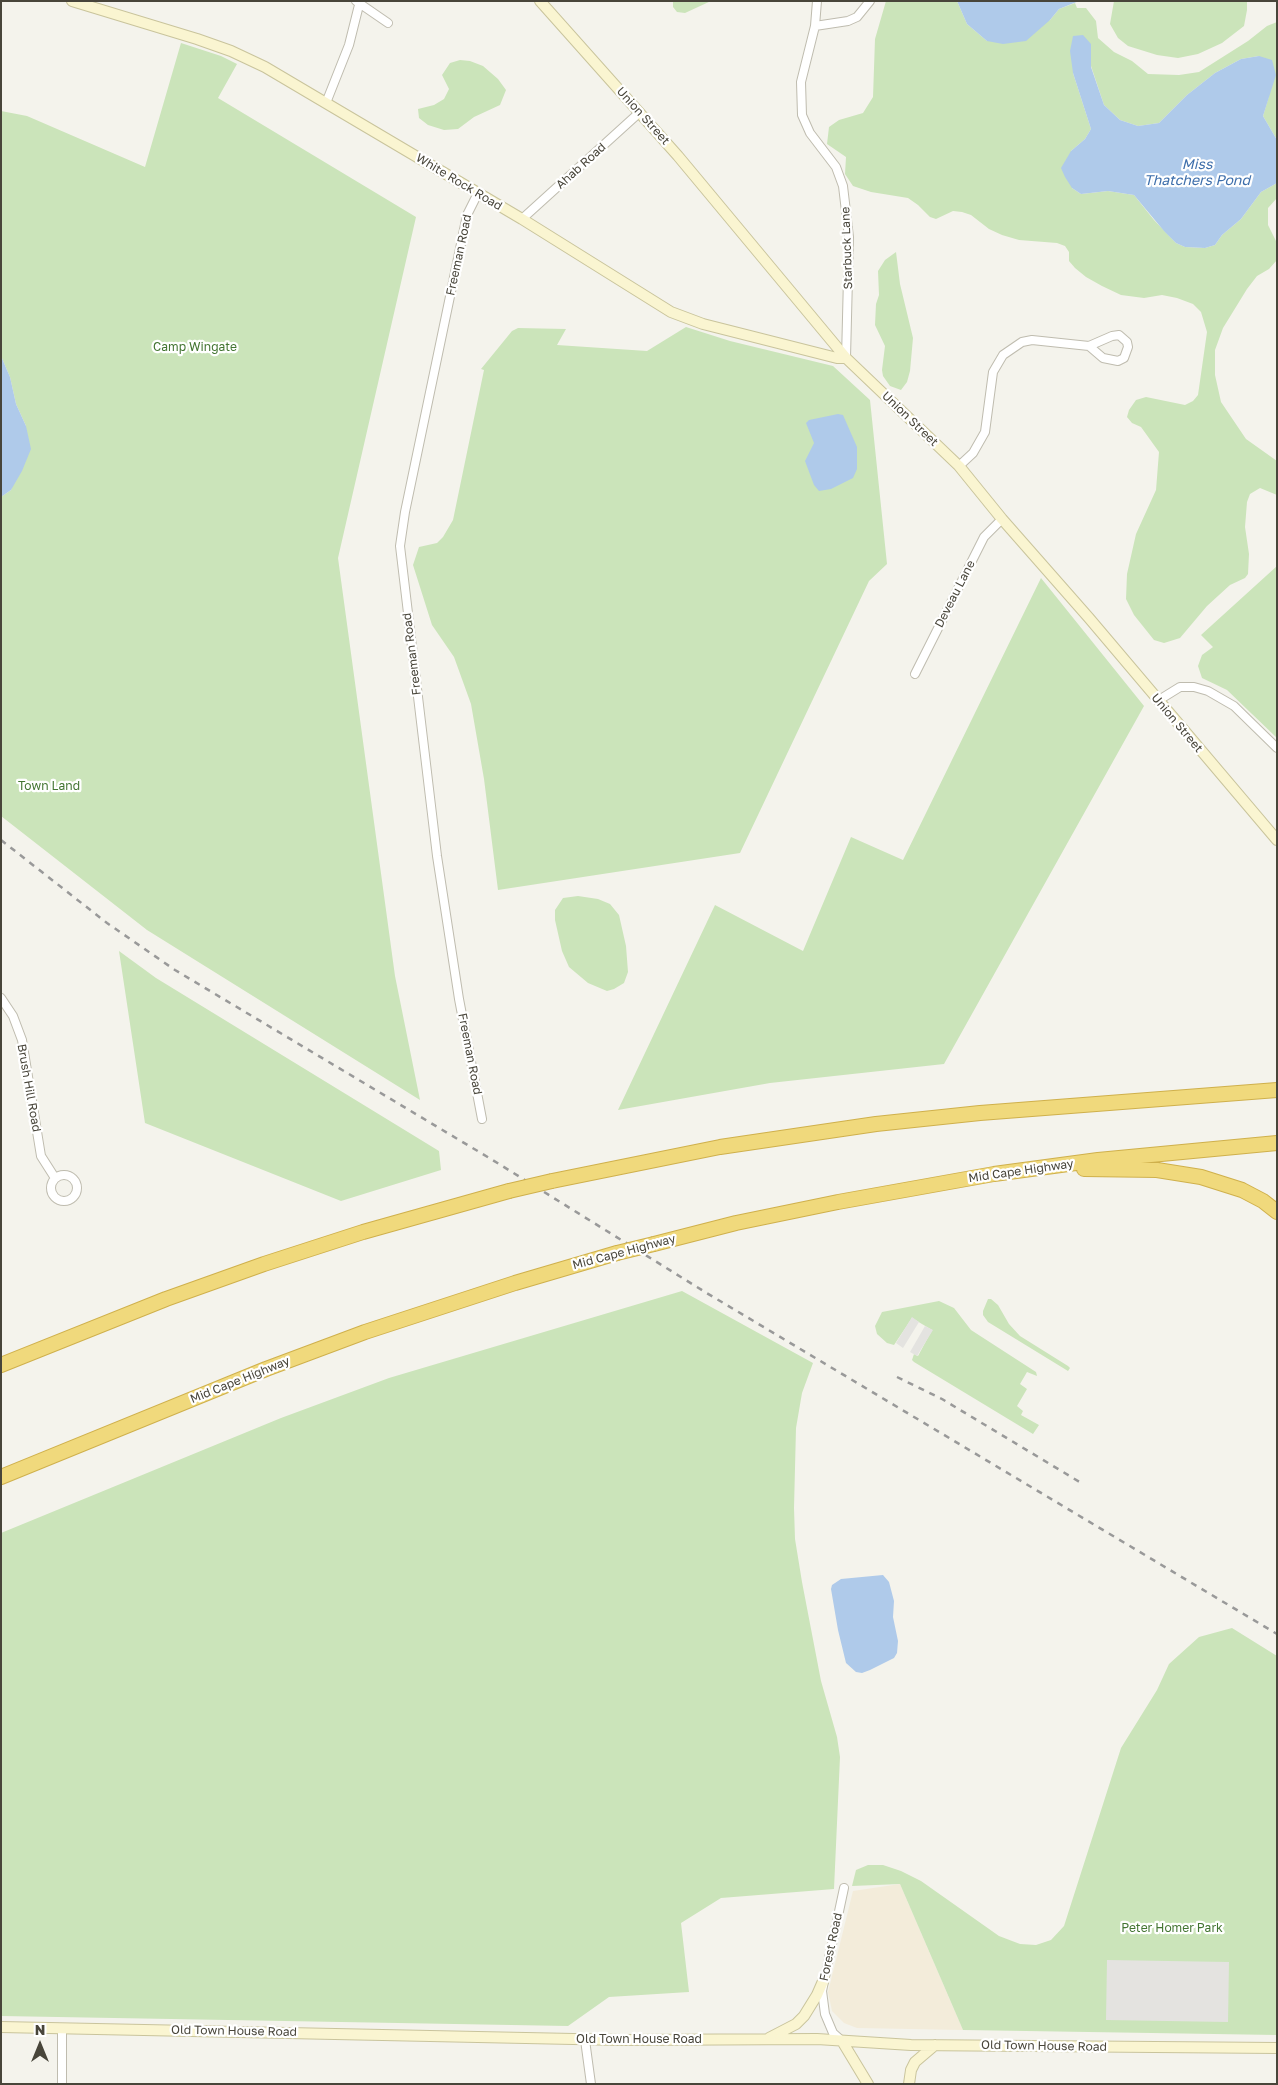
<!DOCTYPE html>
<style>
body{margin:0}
#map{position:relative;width:1278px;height:2085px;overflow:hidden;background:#f4f3ec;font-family:"Golos Text",sans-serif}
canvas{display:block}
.frame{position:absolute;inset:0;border:2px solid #48453a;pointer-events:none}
.north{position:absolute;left:15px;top:2020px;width:50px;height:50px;-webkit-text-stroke:4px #fff;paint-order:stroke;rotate:0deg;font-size:14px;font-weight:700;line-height:20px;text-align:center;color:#48453a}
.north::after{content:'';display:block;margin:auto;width:18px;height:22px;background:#48453a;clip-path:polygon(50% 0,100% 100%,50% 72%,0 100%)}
</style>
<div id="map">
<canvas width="1278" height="2085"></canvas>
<div class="frame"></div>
<div class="north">N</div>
</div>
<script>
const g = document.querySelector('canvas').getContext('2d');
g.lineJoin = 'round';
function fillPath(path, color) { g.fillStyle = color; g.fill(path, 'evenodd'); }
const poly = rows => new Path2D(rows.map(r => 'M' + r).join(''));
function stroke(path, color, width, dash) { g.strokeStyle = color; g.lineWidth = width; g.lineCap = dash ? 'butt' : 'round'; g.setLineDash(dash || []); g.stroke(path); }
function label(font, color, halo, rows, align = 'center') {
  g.font = font + ' "Golos Text",sans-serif'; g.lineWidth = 4.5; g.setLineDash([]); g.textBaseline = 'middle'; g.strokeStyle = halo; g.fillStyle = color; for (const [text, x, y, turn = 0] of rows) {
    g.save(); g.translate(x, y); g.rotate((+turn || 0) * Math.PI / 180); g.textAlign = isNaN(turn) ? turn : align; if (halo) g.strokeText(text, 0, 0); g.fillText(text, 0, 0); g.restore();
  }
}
fillPath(poly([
 [900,1884,963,2030,857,2028,844,2023,832,2011,828,1992,853,1891]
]), '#f3ecda');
fillPath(poly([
 [673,1,711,1,685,13,677,12,673,7],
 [886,1,957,1,967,24,987,41,1050,20,1059,9,1075,3,1077,8,1086,8,1096,21,1098,38,1114,52,1132,61,1148,74,1179,75,1199,72,1248,41,1267,26,1277,22,1277,140,1263,116,1269,96,1259,56,1241,59,1215,73,1187,95,1159,123,1138,126,1120,120,1104,105,1091,66,1091,44,1073,73,1091,129,1085,139,1071,151,1072,188,1081,194,1108,191,1134,195,1154,220,1176,243,1185,247,1205,248,1215,245,1222,235,1241,219,1261,192,1277,183,1277,198,1268,208,1268,225,1277,243,1277,260,1269,269,1257,276,1247,289,1223,328,1215,350,1215,375,1221,402,1246,439,1277,461,1277,495,1260,488,1250,494,1247,502,1245,527,1249,554,1248,574,1245,578,1230,585,1207,606,1180,638,1164,643,1154,640,1134,615,1126,599,1127,574,1136,534,1156,490,1159,452,1141,427,1132,423,1127,417,1129,410,1136,400,1146,397,1185,405,1193,401,1198,395,1207,332,1201,312,1193,304,1177,298,1162,295,1144,298,1121,295,1102,286,1086,277,1075,268,1069,261,1069,252,1065,246,1057,243,1019,240,1002,235,989,229,971,215,962,212,953,211,936,219,930,217,918,205,908,198,871,192,853,186,845,174,846,157,827,144,829,127,839,120,863,113,873,97,875,39],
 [1114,1,1247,1,1247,10,1244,26,1222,43,1198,54,1178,58,1157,55,1128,46,1118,38,1110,24],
 [181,43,221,56,237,64,218,98,416,217,338,558,395,976,420,1100,147,930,1,816,1,497,11,490,26,426,16,404,10,377,1,356,1,111,27,116,145,167],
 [460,60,470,61,483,66,498,79,506,90,500,105,474,117,458,129,444,130,428,125,419,118,418,109,434,105,444,99,449,89,442,75,450,63],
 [896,252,900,284,913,338,910,371,907,382,901,390,890,386,883,376,882,370,885,346,875,325,876,304,879,295,878,271,885,260],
 [686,327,730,341,833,366,870,400,887,564,869,581,740,853,498,890,484,779,471,704,454,657,432,625,413,565,419,547,437,543,443,537,453,520,484,370,481,369,512,331,518,328,566,329,557,345,647,351],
 [1277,566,1277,738,1227,690,1202,678,1198,666,1202,655,1213,647,1201,635],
 [1041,578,1144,706,944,1064,770,1083,618,1110,715,905,803,951,851,837,903,860],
 [578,896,598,899,610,904,619,915,626,946,628,972,624,983,614,989,607,991,588,983,569,967,562,951,555,920,555,910,563,898],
 [119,951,156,978,439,1151,441,1170,341,1201,145,1123],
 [682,1291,813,1363,802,1393,796,1428,794,1508,795,1539,802,1582,821,1681,837,1737,840,1757,834,1889,721,1898,681,1923,689,1992,609,1997,568,2026,1,2016,1,1533,281,1418,389,1378],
 [988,1299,991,1299,998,1305,1009,1324,1020,1336,1068,1366,1070,1368,1068,1371,988,1322,983,1315,983,1311],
 [939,1301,954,1308,971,1330,1036,1372,1037,1376,1027,1372,1020,1384,1027,1389,1017,1406,1023,1411,1021,1415,1039,1425,1033,1434,914,1362,912,1360,914,1354,918,1356,932,1330,912,1318,894,1345,887,1343,877,1334,875,1326,882,1312],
 [1232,1628,1277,1656,1277,2035,963,2030,900,1884,852,1886,856,1870,868,1865,883,1865,901,1871,921,1881,999,1936,1020,1944,1036,1945,1051,1940,1064,1926,1121,1748,1157,1690,1169,1664,1199,1637]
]), '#cbe4ba');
fillPath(poly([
 [912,1317,919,1322,903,1348,896,1343],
 [925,1326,933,1330,917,1356,910,1352],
 [1107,1960,1229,1962,1228,2022,1106,2020]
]), '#e4e3e0');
fillPath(poly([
 [957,1,1079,1,1059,9,1050,20,1026,41,1003,44,987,41,967,24],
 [1083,35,1091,44,1091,67,1104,105,1120,120,1138,126,1159,123,1187,95,1215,73,1241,59,1259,56,1272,60,1276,75,1263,116,1277,140,1277,183,1261,192,1241,219,1222,235,1215,245,1205,248,1185,247,1176,243,1164,231,1134,195,1108,191,1081,194,1072,188,1065,177,1061,168,1071,151,1085,139,1091,129,1073,73,1070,51,1073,36],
 [1,356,10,377,16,404,26,426,31,449,22,471,11,490,1,497],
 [838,414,843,415,857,447,857,469,853,478,831,489,819,491,814,485,805,461,814,443,806,423,809,420],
 [883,1575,889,1582,894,1601,893,1617,898,1641,897,1653,894,1658,870,1670,862,1673,856,1672,846,1663,838,1630,831,1589,832,1585,841,1579]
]), '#afcaea');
const street = poly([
 [356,1,388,23],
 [817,1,815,26,801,82,802,115,810,133,836,167,843,186,849,237,846,358],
 [815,26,848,21,857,17,870,1],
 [326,103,349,45,360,1],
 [478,193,467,215,405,512,400,546,437,856,459,999,482,1119],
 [522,219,640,112],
 [959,466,973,453,985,432,993,372,1003,355,1022,342,1032,340,1089,346,1112,336,1119,335,1127,342,1128,347,1124,358,1118,361,1103,358,1089,346],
 [915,674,984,537,1002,519],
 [1159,700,1180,687,1194,687,1208,691,1234,706,1277,748],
 [1,998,13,1016,22,1040,41,1156,55,1178],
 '51 1188a13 13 0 1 1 26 0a13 13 0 1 1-26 0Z',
 [585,2040,591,2084],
 [842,2041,833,2033,825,2014,822,1991,844,1888],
 [62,2084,62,2028]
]);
const secondary = poly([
 [72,1,197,39,231,51,265,67,522,219,671,312,703,324,837,358,846,358],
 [540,1,678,156,846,358,959,466,1002,519,1089,618,1277,840],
 [1,2027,621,2040,817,2039,911,2045,1277,2048],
 [769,2038,796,2024,804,2016,817,1995,824,1979],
 [842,2041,868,2084],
 [909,2084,911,2070,915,2062,935,2045]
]);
const highway = poly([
 [1084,1169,1157,1170,1201,1177,1242,1190,1263,1201,1277,1212],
 [552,1181,720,1147,876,1124,980,1113,1277,1090],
 [654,1244,736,1223,838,1202,994,1174,1098,1160,1277,1143],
 [1,1365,166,1299,264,1264,363,1232,509,1191],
 [1,1477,266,1369,365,1332,515,1283,617,1253]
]);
stroke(street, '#bfbcaf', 10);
stroke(secondary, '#c9c49c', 12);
stroke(highway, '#cfb04c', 16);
stroke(street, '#fff', 8);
stroke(secondary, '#faf5d1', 10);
stroke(highway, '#f0d97c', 14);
stroke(poly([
 [1,840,107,923,175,970,491,1159,705,1292,1277,1634],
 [897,1377,942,1399,1083,1484]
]), '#999', 2.5, [6, 6]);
const highwayBridge = poly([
 [509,1191,552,1181],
 [617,1253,654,1244]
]);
stroke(highwayBridge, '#cfb04c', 16, []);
stroke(highwayBridge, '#f0d97c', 14);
label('12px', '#48453a', '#fff', [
 ["Union Street",643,116,48],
 ["Ahab Road",581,166,-42],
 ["White Rock Road",459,182,31],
 ["Starbuck Lane",847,248,-92],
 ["Freeman Road",459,255,-78],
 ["Union Street",910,419,44],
 ["Deveau Lane",955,594,-63],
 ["Freeman Road",412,654,-97],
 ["Union Street",1177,723,50],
 ["Freeman Road",470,1054,79],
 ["Brush Hill Road",29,1088,80],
 ["Mid Cape Highway",1021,1171,-8],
 ["Mid Cape Highway",624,1252,-15],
 ["Mid Cape Highway",240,1380,-22],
 ["Forest Road",831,1947,-78],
 ["Old Town House Road",234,2031,1],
 ["Old Town House Road",639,2039],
 ["Old Town House Road",1044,2046,1]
]);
label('12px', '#437532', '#fff', [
 ["Camp Wingate",195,347],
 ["Town Land",49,786],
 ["Peter Homer Park",1172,1928]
]);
label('italic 14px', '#3d6eab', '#fff', [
 ["Miss",1197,165],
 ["Thatchers Pond",1197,181]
]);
</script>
